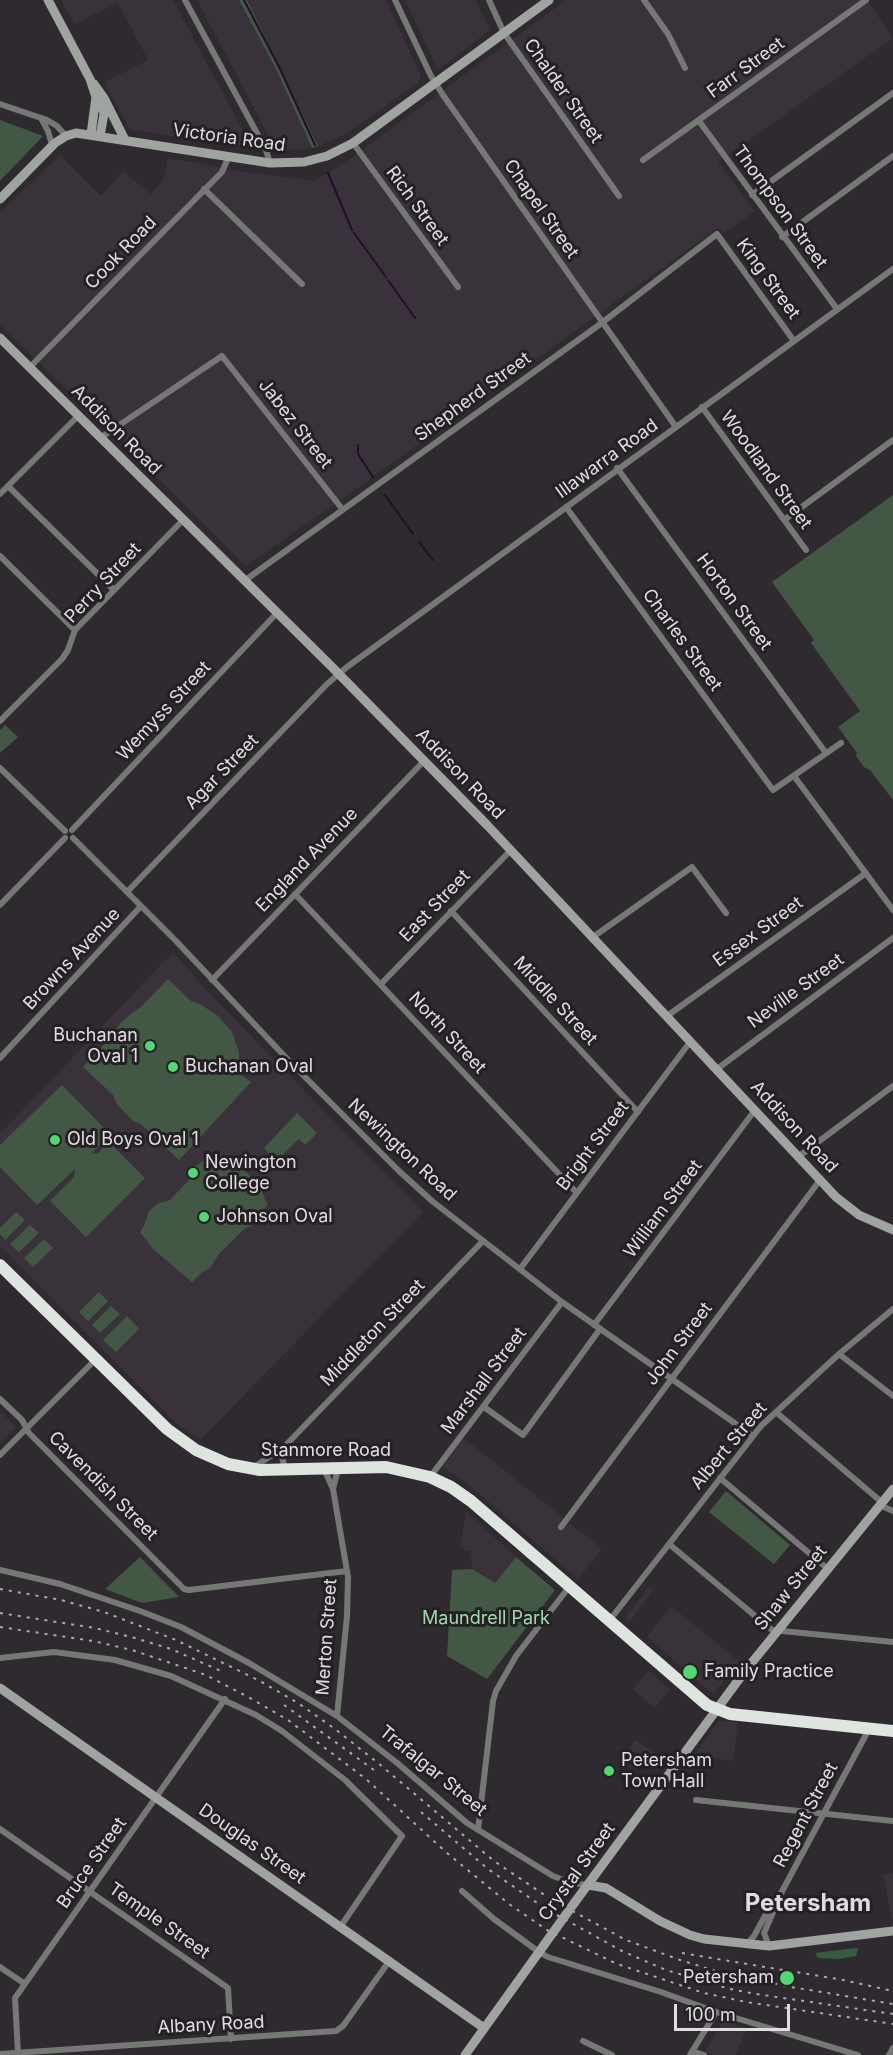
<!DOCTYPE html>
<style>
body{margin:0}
#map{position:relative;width:893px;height:2055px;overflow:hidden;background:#2e2a2f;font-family:Inter,sans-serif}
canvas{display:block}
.scale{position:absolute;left:674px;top:2004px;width:116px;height:27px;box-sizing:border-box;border:3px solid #e0dde0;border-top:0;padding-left:8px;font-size:18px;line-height:21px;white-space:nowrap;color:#e0dde0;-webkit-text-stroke:4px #242025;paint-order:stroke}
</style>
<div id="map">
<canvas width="893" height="2055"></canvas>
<div class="scale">100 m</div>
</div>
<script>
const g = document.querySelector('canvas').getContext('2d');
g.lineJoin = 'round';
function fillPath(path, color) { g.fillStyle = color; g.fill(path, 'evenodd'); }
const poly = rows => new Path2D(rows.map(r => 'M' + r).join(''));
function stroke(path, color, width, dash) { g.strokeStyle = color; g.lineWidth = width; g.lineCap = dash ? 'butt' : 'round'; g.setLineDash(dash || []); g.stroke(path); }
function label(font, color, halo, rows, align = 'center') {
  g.font = font + ' Inter,sans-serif'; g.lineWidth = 6; g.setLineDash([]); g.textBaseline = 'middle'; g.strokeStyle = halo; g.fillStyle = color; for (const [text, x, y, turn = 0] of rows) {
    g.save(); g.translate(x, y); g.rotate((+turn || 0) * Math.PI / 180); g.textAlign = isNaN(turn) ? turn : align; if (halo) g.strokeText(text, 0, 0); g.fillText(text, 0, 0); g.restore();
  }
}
fillPath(poly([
 [61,0,173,0,252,147,130,130,104,82,148,60,145,54,118,3,74,24],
 [197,0,239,0,277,71,312,148,294,150,275,148],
 [247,0,386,0,421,76,419,82,355,128,338,138,318,146],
 [405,0,476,0,490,30,438,70],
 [566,0,867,0,893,38,718,162,755,211,724,233,718,228,352,492,246,566,131,451,0,325,0,213,60,155,101,196,123,171,150,194,163,181,168,158,240,171,315,181,347,161],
 [173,952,211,995,423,1212,200,1440,176,1423,0,1246,0,1134],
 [0,1411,16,1427,0,1443],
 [458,1437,474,1446,602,1549,578,1579,464,1481,438,1464],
 [466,1511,516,1557,495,1583,472,1569,471,1551,464,1550,464,1547,461,1546],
 [649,1587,653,1590,629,1623,625,1618],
 [671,1606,740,1662,713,1694,647,1637],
 [649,1671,670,1690,654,1708,633,1689],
 [718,1721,738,1722,733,1761,694,1755],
 [636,1740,664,1759,656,1771,629,1748],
 [893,1873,893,1918,891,1917,884,1875],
 [723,2021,747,2028,736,2055,714,2055,705,2052]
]), '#39323b');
fillPath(poly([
 [239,0,247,0,318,146,312,148,277,71],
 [0,120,43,136,0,181],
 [893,495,893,800,870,770,864,767,856,756,857,753,838,727,860,711,811,643,814,640,772,582],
 [5,725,18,737,0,753,0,730],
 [168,979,191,1001,200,1004,218,1016,232,1032,239,1052,240,1074,251,1082,179,1160,141,1124,133,1121,117,1104,113,1095,83,1067,110,1038,122,1021,142,1006],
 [62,1085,110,1134,91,1154,98,1153,109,1142,145,1178,86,1237,50,1201,74,1177,75,1169,37,1205,0,1167,0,1145],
 [297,1113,317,1133,305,1145,299,1139,276,1161,264,1148],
 [216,1153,228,1157,238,1164,261,1187,265,1200,268,1203,256,1223,244,1229,218,1255,210,1268,201,1273,192,1282,153,1249,140,1232,143,1228,149,1211,159,1203,170,1200,189,1180,195,1166],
 [16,1212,25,1220,5,1240,0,1234,0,1228],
 [30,1225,39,1233,19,1252,10,1244],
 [44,1239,53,1248,33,1267,24,1258],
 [99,1292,108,1301,88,1321,79,1312],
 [111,1306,120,1314,100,1333,92,1325],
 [127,1316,139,1329,116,1352,103,1340],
 [726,1491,790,1545,774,1564,709,1512],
 [140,1557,179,1597,142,1603,105,1589],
 [516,1557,555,1590,487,1679,447,1656,452,1570,472,1569,495,1583]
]), '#425845');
fillPath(poly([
 [856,1948,858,1949,856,1956,839,1959,818,1958,815,1953]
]), '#375b3d');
stroke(poly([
 [244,0,280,69,315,145],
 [328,173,352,230],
 [354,233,386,277],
 [388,280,415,318],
 [358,445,358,452],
 [358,454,373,477],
 [385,495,413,534],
 [419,542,433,560]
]), '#240c2a', 2);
stroke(poly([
 [185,0,266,150,270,163],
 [395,0,431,76,443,95,676,427],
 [489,0,504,33,619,196],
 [644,0,668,34,685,68],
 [0,104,47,120,57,126,66,136],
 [41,118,48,131,52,145],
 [699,121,837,309],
 [353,143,458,287],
 [643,160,866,0],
 [204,189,302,284],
 [752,195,893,93],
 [782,237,893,156],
 [29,368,222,172,229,156],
 [702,407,806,550],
 [100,438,222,356,343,510],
 [617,468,826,753],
 [8,486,114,590],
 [0,494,78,416],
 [566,507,773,790,841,743],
 [784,520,893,440],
 [0,556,75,630],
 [244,581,599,325,717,234,794,341],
 [0,721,62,659,68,650,75,630,183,520],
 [0,768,65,831],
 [794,776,893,910],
 [72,830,277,613],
 [73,838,177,942,291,1063,399,1171,432,1201,562,1302,753,1436],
 [127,892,327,684,347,667,893,269],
 [295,894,577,1193],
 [0,905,65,838],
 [451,911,638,1112],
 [593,937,692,867,726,913],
 [212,980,424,761],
 [381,984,511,850],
 [667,1016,866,873],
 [0,1058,141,906],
 [717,1069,893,938],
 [798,1157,893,1086],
 [520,1269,690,1042],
 [594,1325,755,1110],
 [839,1354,893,1396],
 [0,1399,22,1420,29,1433,184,1589,189,1590,347,1571],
 [484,1407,523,1435,600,1329],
 [776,1412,878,1499,884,1507,893,1511],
 [284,1447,282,1457,285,1469],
 [0,1455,95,1360],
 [254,1467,284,1447,483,1241],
 [324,1469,333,1489,348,1577,347,1616,337,1716],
 [430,1477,562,1302],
 [720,1478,828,1569],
 [333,1489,338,1469],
 [561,1527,820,1180],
 [669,1544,772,1630,893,1642],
 [0,1570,60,1584,140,1611,181,1627,249,1663,337,1716,396,1762,467,1823,553,1876,572,1883,588,1885],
 [609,1621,761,1426,839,1354,893,1309],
 [0,1658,54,1652,115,1660,171,1676,256,1715,282,1731,345,1780,402,1836,341,1926],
 [696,1800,893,1821],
 [0,1829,228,1988,231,2039],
 [478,1830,493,1701,496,1691,516,1656,569,1587],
 [462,1891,494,1919,539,1952,548,1957,661,1992,716,2012,858,2055],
 [747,1944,754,1936,766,1914,779,1897,869,1729],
 [769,1946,764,1933,777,1903],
 [0,1967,25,1984],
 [583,2041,612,2055],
 [692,2051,704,2055],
 [18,2053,15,1998,225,1699],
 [0,2054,336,2031,343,2026,390,1960],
 [690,2055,716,2012],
 [889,2055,893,2048]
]), '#767876', 6);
stroke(poly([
 [48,0,90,79,96,97,91,134],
 [94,84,104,98,125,140],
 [100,136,104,114,101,99],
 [0,199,55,143,66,136,76,133,270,163,304,162,327,156,353,143,549,0],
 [0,338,332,667,488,826,836,1197,859,1215,893,1230],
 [0,1688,484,2028],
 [588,1885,606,1888,660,1921,690,1935,704,1939,769,1946,893,1931],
 [575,1902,745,1671,893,1489],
 [465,2055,544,1945]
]), '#a0a4a0', 9);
stroke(poly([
 [0,1265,167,1429,196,1450,228,1464,260,1470,386,1467,430,1477,451,1487,471,1501,707,1705,730,1714,893,1731]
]), '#dee4de', 12);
stroke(poly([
 [0,1589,61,1600,104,1612,176,1640,260,1681,298,1703,335,1729,378,1763,494,1861,552,1900,626,1940,680,1960,719,1972,791,1987,893,2004],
 [0,1613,95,1628,135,1638,171,1649,221,1671],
 [0,1627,93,1641,132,1650,206,1675,250,1698,288,1720,366,1779,447,1853,509,1904,547,1930,617,1964,704,1993,746,2002,893,2024],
 [284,1705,374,1770],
 [421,1812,488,1869,546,1909,622,1951,666,1970,730,1989,756,1994,893,2014],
 [682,1953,843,1980,893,1991]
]), '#aeaaae', 2, [3, 6]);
stroke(poly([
 [544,1945,575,1902]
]), '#a0a4a0', 9);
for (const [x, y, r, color] of [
 [150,1046,6,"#53d673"],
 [173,1067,6,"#53d673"],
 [55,1140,6,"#53d673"],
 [193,1173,6,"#53d673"],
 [204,1217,6,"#53d673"],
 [690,1672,8,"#53d673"],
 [609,1771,6,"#53d673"],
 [787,1978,8,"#53d673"]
]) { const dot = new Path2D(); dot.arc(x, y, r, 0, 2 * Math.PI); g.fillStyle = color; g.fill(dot); stroke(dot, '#242025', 2); }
label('18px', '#e0dde0', '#242025', [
 ["Farr Street",746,68,-36],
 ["Chalder Street",563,91,55],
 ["Victoria Road",229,138,8],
 ["Rich Street",417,206,54],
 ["Thompson Street",780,207,54],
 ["Chapel Street",541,209,55],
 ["Cook Road",121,253,-46],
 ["King Street",768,279,54],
 ["Shepherd Street",473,397,-36],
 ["Jabez Street",295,424,52],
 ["Addison Road",116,430,45],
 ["Illawarra Road",607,459,-36],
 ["Woodland Street",766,470,54],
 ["Perry Street",103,583,-47],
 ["Horton Street",734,602,54],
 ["Charles Street",682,640,54],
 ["Wemyss Street",164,711,-47],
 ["Agar Street",222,772,-46],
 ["Addison Road",460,774,46],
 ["England Avenue",307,860,-46],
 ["East Street",435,906,-46],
 ["Essex Street",758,932,-36],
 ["Browns Avenue",72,959,-47],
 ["Neville Street",796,991,-36],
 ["Middle Street",555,1001,47],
 ["North Street",447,1033,47],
 ["Addison Road",794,1127,47],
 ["Bright Street",593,1146,-53],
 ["Newington Road",402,1150,43],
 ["William Street",663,1209,-53],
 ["Middleton Street",373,1333,-46],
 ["John Street",679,1344,-53],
 ["Marshall Street",484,1381,-53],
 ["Albert Street",729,1446,-50],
 ["Stanmore Road",326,1451],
 ["Cavendish Street",103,1486,45],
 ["Shaw Street",791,1588,-51],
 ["Merton Street",327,1637,-86],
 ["Trafalgar Street",433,1771,39],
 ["Regent Street",806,1815,-62],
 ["Douglas Street",252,1844,35],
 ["Bruce Street",92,1863,-55],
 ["Crystal Street",577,1872,-54],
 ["Temple Street",159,1921,35],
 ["Albany Road",211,2025,-3]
]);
label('18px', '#e0dde0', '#242025', [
 ["Buchanan",138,1036,"right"],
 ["Oval 1",138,1057,"right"],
 ["Buchanan Oval",185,1067],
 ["Old Boys Oval 1",67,1140],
 ["Newington",205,1163],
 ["College",205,1184],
 ["Johnson Oval",216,1217],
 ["Family Practice",704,1672],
 ["Petersham",621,1761],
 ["Town Hall",621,1782],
 ["Petersham",774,1978,"right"]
], 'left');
label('18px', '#a0dca9', '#242025', [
 ["Maundrell Park",486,1619]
]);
label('bold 24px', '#e0dbe1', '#242025', [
 ["Petersham",808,1904]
]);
</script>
